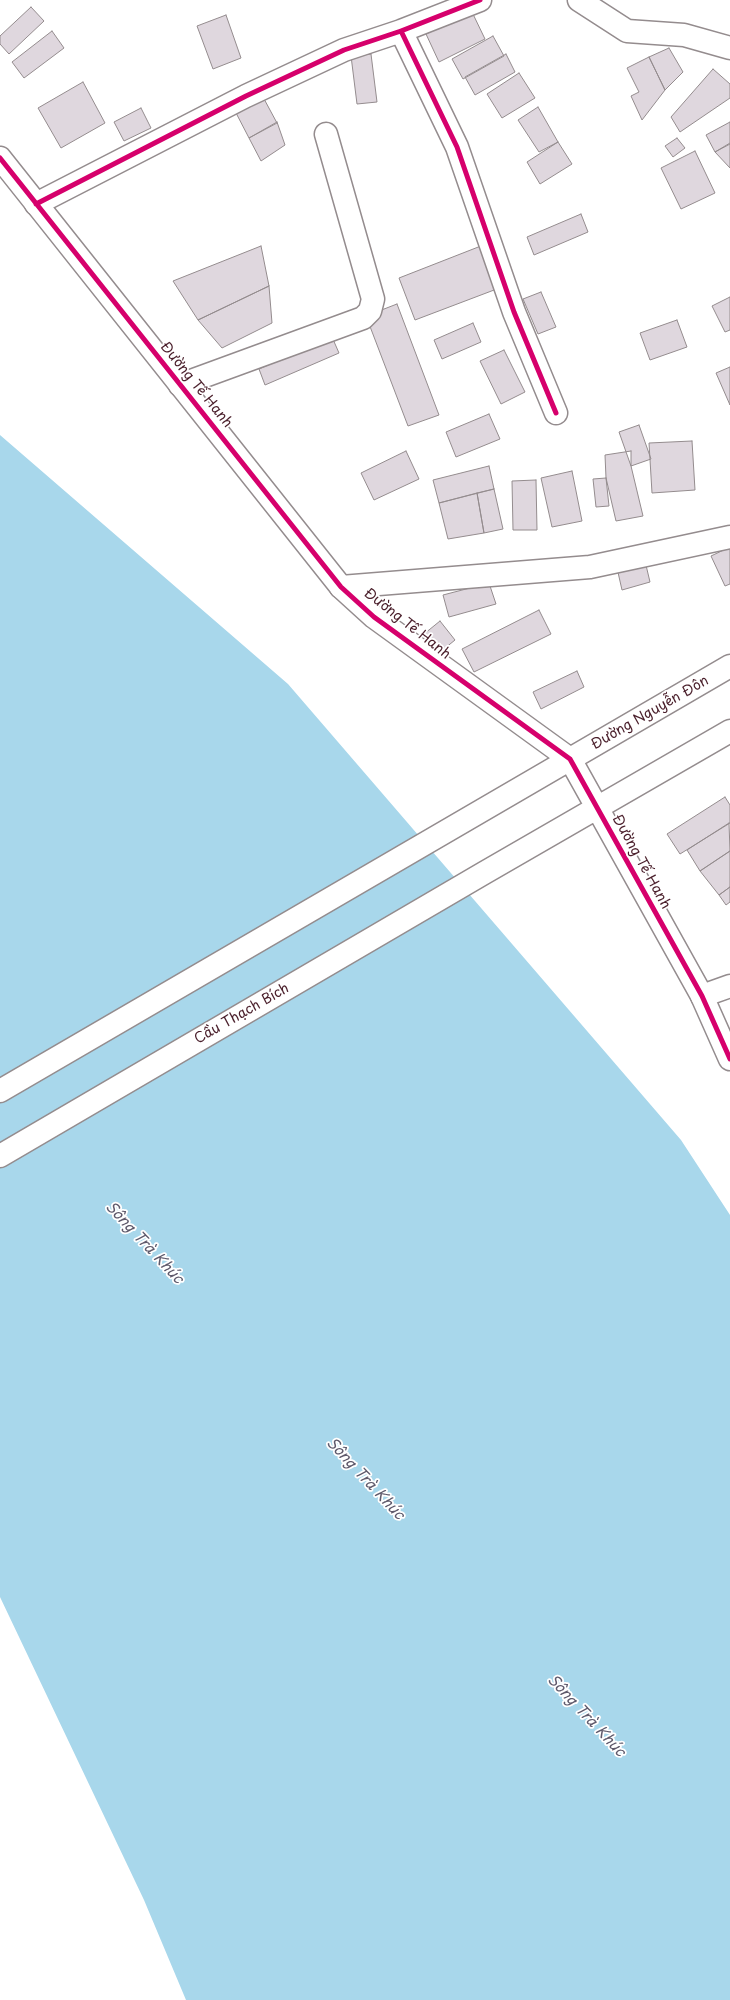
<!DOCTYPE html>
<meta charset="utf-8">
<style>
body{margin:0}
canvas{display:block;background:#fff}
</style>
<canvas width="730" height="2000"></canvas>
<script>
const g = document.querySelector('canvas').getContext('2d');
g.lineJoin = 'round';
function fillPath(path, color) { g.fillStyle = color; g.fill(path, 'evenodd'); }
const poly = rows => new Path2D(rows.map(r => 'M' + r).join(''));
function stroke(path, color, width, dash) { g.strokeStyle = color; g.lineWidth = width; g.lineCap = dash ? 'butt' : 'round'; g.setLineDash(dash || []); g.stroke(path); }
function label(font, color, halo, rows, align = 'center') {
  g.font = font + ' "Playpen Sans",sans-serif'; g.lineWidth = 3.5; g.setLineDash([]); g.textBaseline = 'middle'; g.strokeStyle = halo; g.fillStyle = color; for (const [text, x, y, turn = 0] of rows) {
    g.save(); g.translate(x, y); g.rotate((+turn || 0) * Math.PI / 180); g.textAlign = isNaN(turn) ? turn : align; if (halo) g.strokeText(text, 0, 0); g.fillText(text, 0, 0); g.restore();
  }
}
fillPath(poly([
 [0,435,288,684,681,1140,730,1215,730,2000,186,2000,144,1900,0,1597]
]), '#a8d7eb');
const building = poly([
 [31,7,44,21,9,54,0,44,0,36,31,7],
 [472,12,485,39,439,62,426,34,472,12],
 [226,15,241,58,213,69,197,26,226,15],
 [52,31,64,48,24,78,12,62,52,31],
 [493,36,504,56,463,79,452,59,493,36],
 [669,48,683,72,665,90,649,57,669,48],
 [371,54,377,102,357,104,351,56,371,54],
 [506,54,515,72,475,95,465,77,506,54],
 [649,57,665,90,642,120,631,96,639,92,627,68,649,57],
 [713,69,730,84,730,98,680,132,671,117,713,69],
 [519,73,535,98,502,118,487,94,519,73],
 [83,82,105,123,61,148,38,108,83,82],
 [263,97,277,123,249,138,235,111,263,97],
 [538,107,558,142,539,152,518,120,538,107],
 [141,108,151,128,124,141,114,122,141,108],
 [277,122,285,145,261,161,249,138,277,122],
 [730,122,730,143,715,152,706,135,730,122],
 [677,138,685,148,673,157,665,146,677,138],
 [558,142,572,164,540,184,527,162,558,142],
 [730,144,730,168,715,152,730,144],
 [695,151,715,193,681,209,661,168,695,151],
 [581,214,588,232,534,255,527,237,581,214],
 [486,244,502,287,415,320,399,278,486,244],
 [261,246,269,286,198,320,173,281,261,246],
 [269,286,272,323,222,348,198,320,269,286],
 [541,292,556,327,538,334,523,299,541,292],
 [730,297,730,330,725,332,712,306,730,297],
 [397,304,439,415,408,426,366,316,397,304],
 [677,320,687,347,650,360,640,333,677,320],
 [473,323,481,342,442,359,434,340,473,323],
 [332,337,339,353,265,385,259,369,332,337],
 [504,350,525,392,501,404,480,361,504,350],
 [730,367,730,405,716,373,730,367],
 [489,414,500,439,456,457,446,432,489,414],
 [639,425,651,459,631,466,619,432,639,425],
 [692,441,695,490,652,493,649,443,692,441],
 [406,451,419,479,374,500,361,473,406,451],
 [631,451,631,466,643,516,616,521,606,478,605,455,631,451],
 [489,466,494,489,439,503,433,480,489,466],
 [572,471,582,521,552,527,541,478,572,471],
 [606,478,609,506,596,507,593,479,606,478],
 [536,480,537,530,513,530,512,481,536,480],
 [494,489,503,529,484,533,477,493,494,489],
 [477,493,484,533,448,539,439,503,477,493],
 [730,547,730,584,725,586,711,556,730,547],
 [645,561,650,582,622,590,617,568,645,561],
 [489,583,496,604,449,617,443,595,489,583],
 [539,610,551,634,474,672,462,649,539,610],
 [440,621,455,640,439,653,424,634,440,621],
 [577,671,584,687,541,709,533,692,577,671],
 [725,797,730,805,730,823,680,854,667,834,725,797],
 [729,823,730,851,700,871,687,850,729,823],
 [730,851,730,887,719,895,700,871,730,851],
 [730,887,730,902,726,905,719,895,730,887]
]);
fillPath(building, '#dfd7de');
stroke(building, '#948c8e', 1);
const street = poly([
 [579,0,627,31,684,35,730,48],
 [401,31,457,147,514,312,556,413],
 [36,204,246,96,344,50,401,31,480,0],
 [180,385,363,318,370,311,373,299,326,134],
 [341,587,590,567,730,537],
 [702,996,730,986]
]);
const secondary = poly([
 [0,158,341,587,374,617,570,759,702,996,730,1059],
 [0,1091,730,666],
 [0,1156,484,873,730,731]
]);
stroke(street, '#948c8e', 25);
stroke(secondary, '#948c8e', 25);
stroke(street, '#fff', 22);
stroke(secondary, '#fff', 22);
stroke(poly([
 [401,31,457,147,514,312,556,413],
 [0,158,341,587,374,617,570,759,702,996,730,1059],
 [36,204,246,96,344,50,401,31,480,0]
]), '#d6006c', 5);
label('14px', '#4a1f2b', '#fff', [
 ["Đường Tế Hanh",196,385,51],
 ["Đường Tế Hanh",407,624,38],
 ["Đường Nguyễn Đôn",650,713,-30],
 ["Đường Tế Hanh",641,862,61],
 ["Cầu Thạch Bích",242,1014,-30]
]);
label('italic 15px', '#5e596b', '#fff', [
 ["Sông Trà Khúc",144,1243,47],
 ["Sông Trà Khúc",365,1479,47],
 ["Sông Trà Khúc",586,1716,47]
]);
</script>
